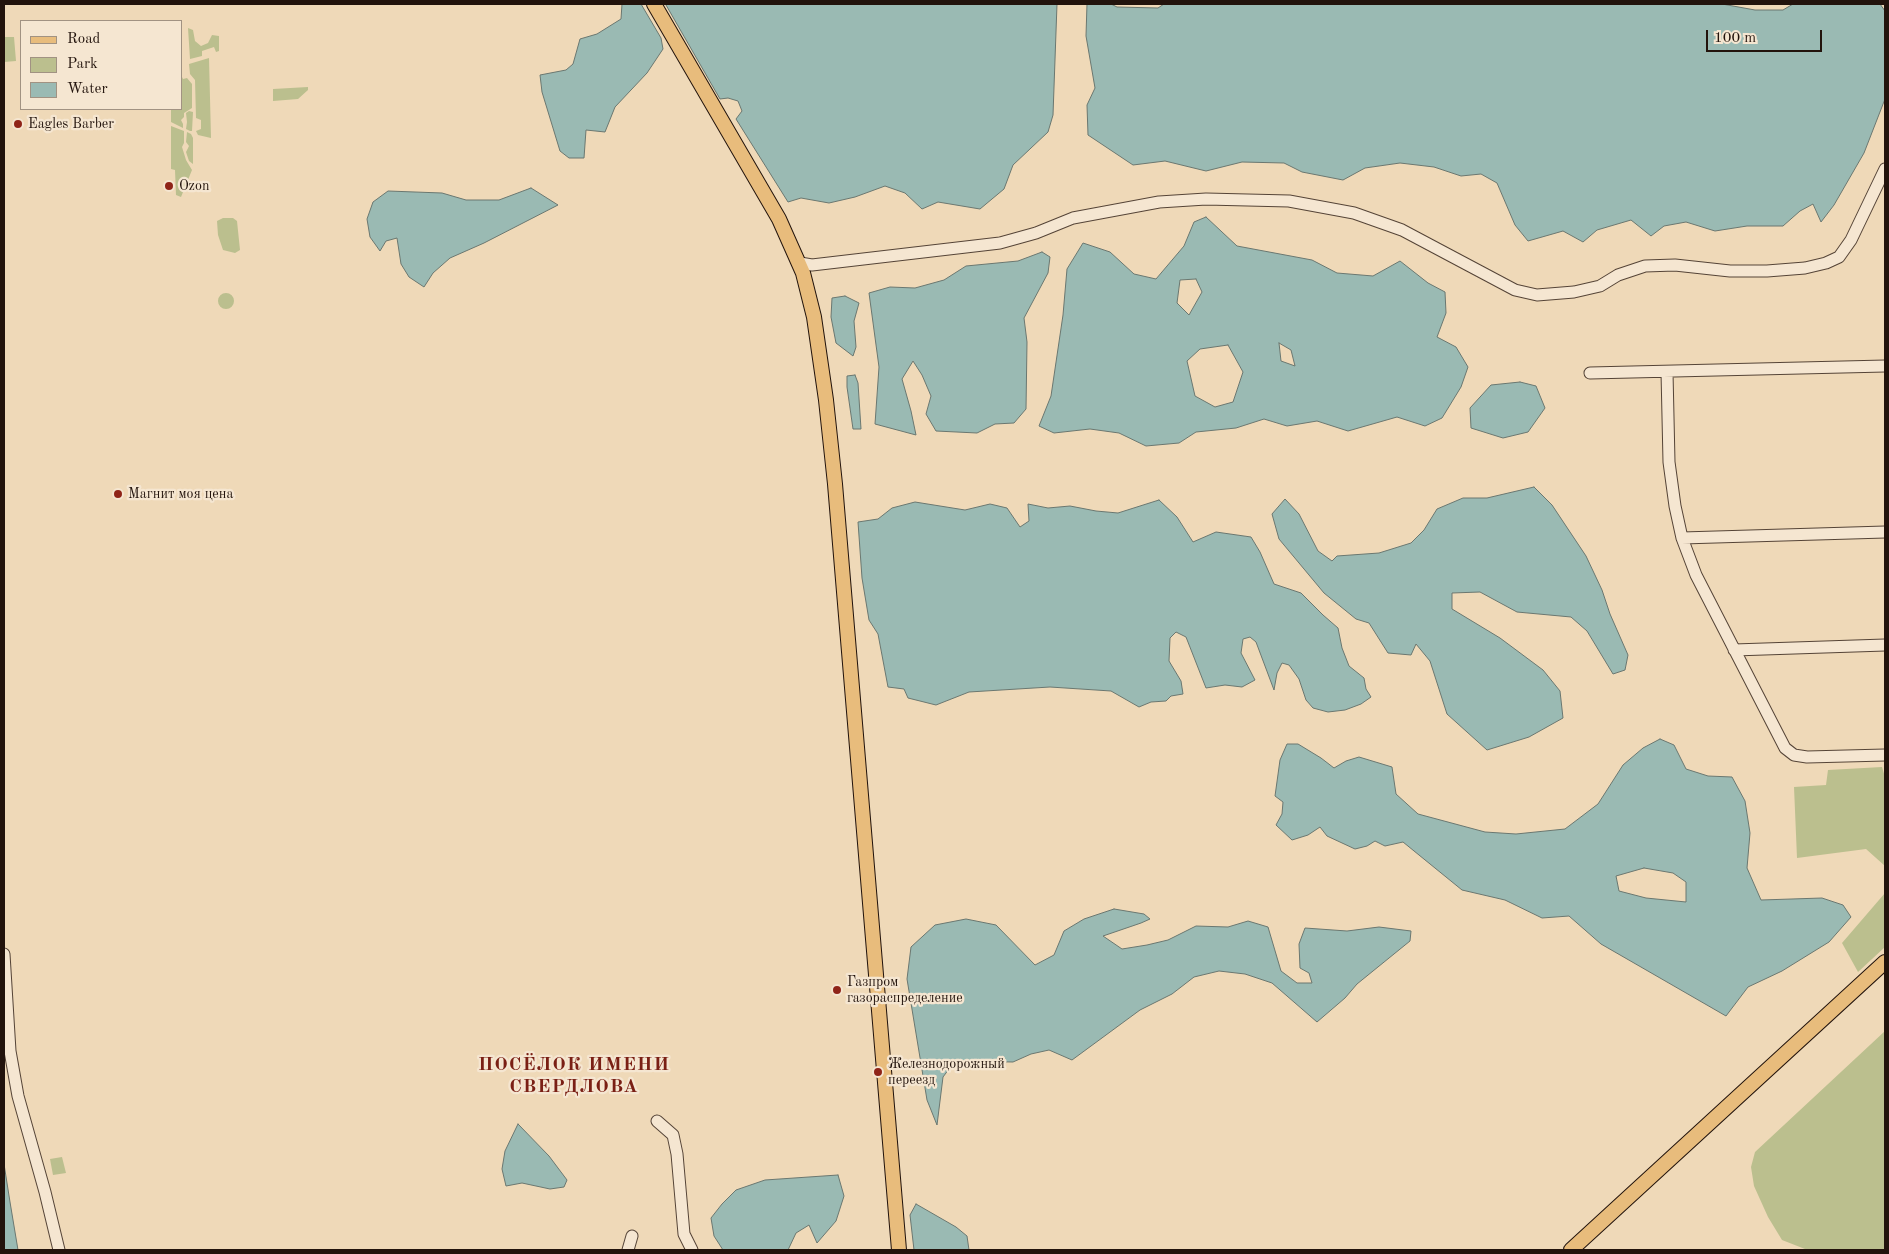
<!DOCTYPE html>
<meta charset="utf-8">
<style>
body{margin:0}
#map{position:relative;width:1889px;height:1254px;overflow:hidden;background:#efd9b8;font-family:"Old Standard TT",serif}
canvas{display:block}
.frame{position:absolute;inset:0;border:5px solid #22130c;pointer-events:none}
.legend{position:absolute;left:20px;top:20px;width:162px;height:90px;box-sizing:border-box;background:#f5e6d1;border:1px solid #a19282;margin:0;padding:6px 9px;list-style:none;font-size:15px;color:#22130c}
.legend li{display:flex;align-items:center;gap:10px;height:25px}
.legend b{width:25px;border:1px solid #a19282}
.scale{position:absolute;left:1706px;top:30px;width:116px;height:22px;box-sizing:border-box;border:2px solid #22130c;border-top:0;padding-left:6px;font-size:15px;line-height:18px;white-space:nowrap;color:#22130c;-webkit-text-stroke:4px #f5e6d1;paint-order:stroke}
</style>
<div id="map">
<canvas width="1889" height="1254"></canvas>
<div class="frame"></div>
<ul class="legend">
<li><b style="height:6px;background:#e8bc7c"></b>Road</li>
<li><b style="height:14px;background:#bbbf8e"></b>Park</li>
<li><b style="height:14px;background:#9abab3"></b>Water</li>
</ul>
<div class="scale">100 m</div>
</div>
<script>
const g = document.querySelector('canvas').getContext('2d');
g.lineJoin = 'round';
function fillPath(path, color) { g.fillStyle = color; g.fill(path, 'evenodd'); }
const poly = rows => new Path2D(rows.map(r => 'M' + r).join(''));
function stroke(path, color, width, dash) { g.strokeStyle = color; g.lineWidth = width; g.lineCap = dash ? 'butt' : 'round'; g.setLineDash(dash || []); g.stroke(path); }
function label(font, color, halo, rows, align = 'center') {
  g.font = font + ' "Old Standard TT",serif'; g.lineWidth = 4.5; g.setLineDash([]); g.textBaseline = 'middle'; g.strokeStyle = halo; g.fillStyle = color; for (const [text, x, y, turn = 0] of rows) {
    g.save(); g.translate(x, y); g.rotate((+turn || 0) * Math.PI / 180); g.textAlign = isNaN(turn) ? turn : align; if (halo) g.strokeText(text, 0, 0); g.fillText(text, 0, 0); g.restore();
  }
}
fillPath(poly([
 [188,28,193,30,195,41,201,46,208,43,212,35,219,36,219,51,216,52,214,47,202,51,202,56,190,59],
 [4,37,14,37,16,61,4,62],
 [209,58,211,138,198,135,196,131,201,129,201,120,196,118,195,80,190,74,189,64],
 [181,75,183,79,187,78,192,84,192,108,184,113,184,117,181,120,183,124,183,128,171,122,171,109,181,109],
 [308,87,308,90,298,99,273,101,273,89],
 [189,111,193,112,192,131,190,131,186,129,187,122,186,113],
 [171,126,184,131,184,143,182,147,186,160,192,170,181,197,176,195,175,170,171,169],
 [187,132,191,134,193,138,193,164,189,161,186,152,189,146,186,142],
 [223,218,233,218,237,221,240,250,235,253,223,250,218,235,217,221],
 '218 301a8 8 0 1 1 16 0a8 8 0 1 1-16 0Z',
 [1882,767,1885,777,1885,866,1866,849,1797,858,1794,787,1826,785,1828,770],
 [1885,893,1885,947,1858,972,1842,943],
 [1885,1031,1885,1250,1805,1249,1782,1240,1768,1217,1754,1186,1751,1167,1755,1152],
 [62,1157,66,1173,53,1175,50,1159]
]), '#bbbf8e');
const water = poly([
 [622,4,641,4,661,38,663,49,647,73,615,107,605,132,586,130,584,158,569,158,560,151,542,92,540,75,566,70,573,64,580,39,597,34,621,19,622,4],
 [668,4,1057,4,1053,115,1048,132,1013,165,1004,189,980,209,938,202,922,209,905,193,885,186,855,197,829,203,801,198,788,202,736,119,742,111,738,101,728,98,720,99,666,5,668,4],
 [1087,4,1111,4,1117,7,1158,8,1164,4,1722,4,1755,10,1783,10,1793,4,1880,4,1885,11,1885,99,1864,153,1834,205,1821,222,1813,204,1800,211,1783,226,1747,226,1715,231,1686,222,1664,226,1651,236,1631,220,1597,230,1583,242,1563,231,1528,241,1515,225,1497,183,1481,174,1461,176,1434,167,1400,163,1365,168,1343,180,1302,172,1284,163,1242,162,1206,171,1165,161,1133,165,1088,135,1087,105,1095,88,1086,36,1087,4],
 [531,188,558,205,484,243,450,258,433,273,424,287,409,277,401,264,397,238,386,241,380,251,370,237,367,219,373,202,388,191,442,193,466,200,499,200,531,188],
 [1206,217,1237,246,1312,260,1337,273,1373,276,1400,261,1428,283,1445,292,1446,313,1437,337,1456,347,1468,367,1461,387,1442,418,1425,426,1397,417,1348,431,1317,421,1287,426,1264,419,1236,428,1196,432,1179,443,1146,446,1119,433,1090,429,1054,433,1039,426,1051,396,1063,315,1067,269,1083,243,1110,252,1134,274,1156,279,1184,246,1194,222,1206,217],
 [1196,279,1202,292,1189,315,1177,303,1180,280,1196,279],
 [1279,343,1291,350,1295,366,1281,361,1279,343],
 [1228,345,1243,372,1233,402,1215,407,1195,396,1187,361,1200,349,1228,345],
 [1042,252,1050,257,1048,273,1024,318,1027,342,1026,409,1014,423,995,424,977,433,936,431,926,414,931,396,922,375,913,361,902,379,911,411,916,435,875,424,879,367,869,293,890,287,915,288,944,280,966,266,1018,261,1042,252],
 [845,296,859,303,854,321,856,347,853,356,836,343,831,317,832,298,845,296],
 [855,375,858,383,861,429,853,429,847,387,847,376,855,375],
 [1520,382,1536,386,1545,408,1528,432,1503,438,1471,428,1470,408,1491,385,1520,382],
 [1534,487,1552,505,1586,556,1602,590,1610,614,1628,655,1625,670,1613,674,1587,631,1571,617,1517,612,1480,592,1452,593,1452,609,1500,638,1543,670,1560,691,1563,718,1529,737,1487,750,1447,714,1430,661,1416,644,1411,655,1388,653,1369,623,1356,619,1324,593,1279,539,1272,514,1285,499,1299,514,1318,551,1332,561,1337,556,1379,553,1411,543,1424,530,1437,509,1463,498,1487,498,1534,487],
 [1159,500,1177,517,1193,542,1216,532,1251,537,1260,552,1274,584,1301,593,1323,615,1338,628,1342,648,1349,666,1364,678,1366,689,1371,697,1361,704,1345,710,1328,712,1313,708,1306,700,1299,679,1289,665,1282,663,1277,673,1274,690,1256,642,1250,637,1243,639,1241,653,1255,680,1242,687,1225,685,1206,688,1186,637,1176,632,1170,638,1169,661,1181,681,1183,694,1171,696,1166,701,1151,702,1139,707,1111,691,1050,687,969,692,936,705,908,698,904,689,888,687,878,634,869,620,862,578,858,522,878,519,892,508,915,502,965,510,990,504,1007,508,1020,527,1029,521,1028,504,1048,508,1070,506,1096,511,1118,513,1159,500],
 [1660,739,1674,745,1686,769,1708,776,1732,777,1745,801,1750,833,1747,868,1761,900,1822,898,1843,905,1851,917,1829,942,1782,971,1748,987,1726,1016,1601,944,1569,916,1542,918,1505,900,1462,890,1403,842,1385,846,1375,841,1367,846,1355,849,1327,836,1320,827,1308,835,1292,840,1276,825,1282,814,1283,802,1275,796,1280,760,1287,744,1298,744,1321,758,1334,768,1346,761,1359,757,1392,767,1396,794,1418,814,1485,832,1516,834,1565,829,1598,804,1623,765,1643,748,1660,739],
 [1644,868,1673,873,1686,882,1686,902,1646,898,1619,891,1616,876,1644,868],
 [1114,909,1144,914,1150,919,1141,923,1103,936,1122,949,1147,945,1168,940,1196,926,1228,927,1248,921,1268,927,1281,971,1297,983,1312,983,1309,973,1300,968,1299,944,1305,928,1347,931,1379,927,1411,931,1410,941,1357,984,1345,998,1317,1022,1272,983,1245,974,1219,971,1194,977,1172,994,1140,1010,1072,1060,1049,1050,1031,1054,1013,1062,955,1061,943,1077,937,1125,927,1100,907,979,911,947,935,925,966,919,996,925,1035,965,1054,955,1064,931,1084,919,1114,909],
 [518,1124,549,1156,567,1180,564,1187,550,1189,522,1183,506,1186,502,1169,505,1151,518,1124],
 [4,1164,10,1202,18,1250,4,1250,4,1164],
 [838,1175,844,1196,836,1221,817,1243,809,1225,796,1233,788,1250,723,1250,714,1236,711,1218,722,1204,736,1190,765,1180,838,1175],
 [916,1204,956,1227,967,1236,969,1250,914,1250,910,1215,916,1204]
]);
fillPath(water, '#9abab3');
stroke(water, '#6a7770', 1);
const minor = poly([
 [800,263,812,265,1000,243,1036,233,1073,218,1159,202,1206,199,1289,201,1354,213,1402,230,1515,290,1537,295,1574,292,1600,286,1618,275,1645,266,1675,265,1730,271,1767,271,1805,268,1826,263,1839,257,1851,240,1885,169],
 [1667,372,1669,462,1675,506,1682,538,1696,575,1785,748,1794,755,1807,757,1885,755],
 [1590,373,1885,366],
 [1682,538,1885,532],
 [1734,650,1885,645],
 [4,954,10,1051,18,1096,45,1192,59,1250],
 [657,1121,673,1135,677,1154,684,1234,692,1250],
 [628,1250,632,1236]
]);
const major = poly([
 [654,4,779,219,803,273,814,317,826,400,835,484,899,1250],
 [1571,1250,1885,962]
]);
stroke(minor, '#554437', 13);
stroke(major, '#22130c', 16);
stroke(minor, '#f5e6d1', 11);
stroke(major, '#e8bc7c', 14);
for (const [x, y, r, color] of [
 [18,124,5,"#8f2418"],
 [169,186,5,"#8f2418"],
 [118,494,5,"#8f2418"],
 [837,990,5,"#8f2418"],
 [878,1072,5,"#8f2418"]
]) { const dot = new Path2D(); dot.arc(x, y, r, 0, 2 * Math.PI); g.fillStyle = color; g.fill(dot); stroke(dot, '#f5e6d1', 2); }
label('14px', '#22130c', '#f5e6d1', [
 ["Eagles Barber",28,124],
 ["Ozon",179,186],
 ["Магнит моя цена",128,494],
 ["Газпром",847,982],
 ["газораспределение",847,998],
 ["Железнодорожный",888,1064],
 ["переезд",888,1080]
], 'left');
g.letterSpacing = '1px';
label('bold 19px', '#7a1f14', '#f5e6d1', [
 ["ПОСЁЛОК ИМЕНИ",574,1065],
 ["СВЕРДЛОВА",574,1087]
]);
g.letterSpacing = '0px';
</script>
